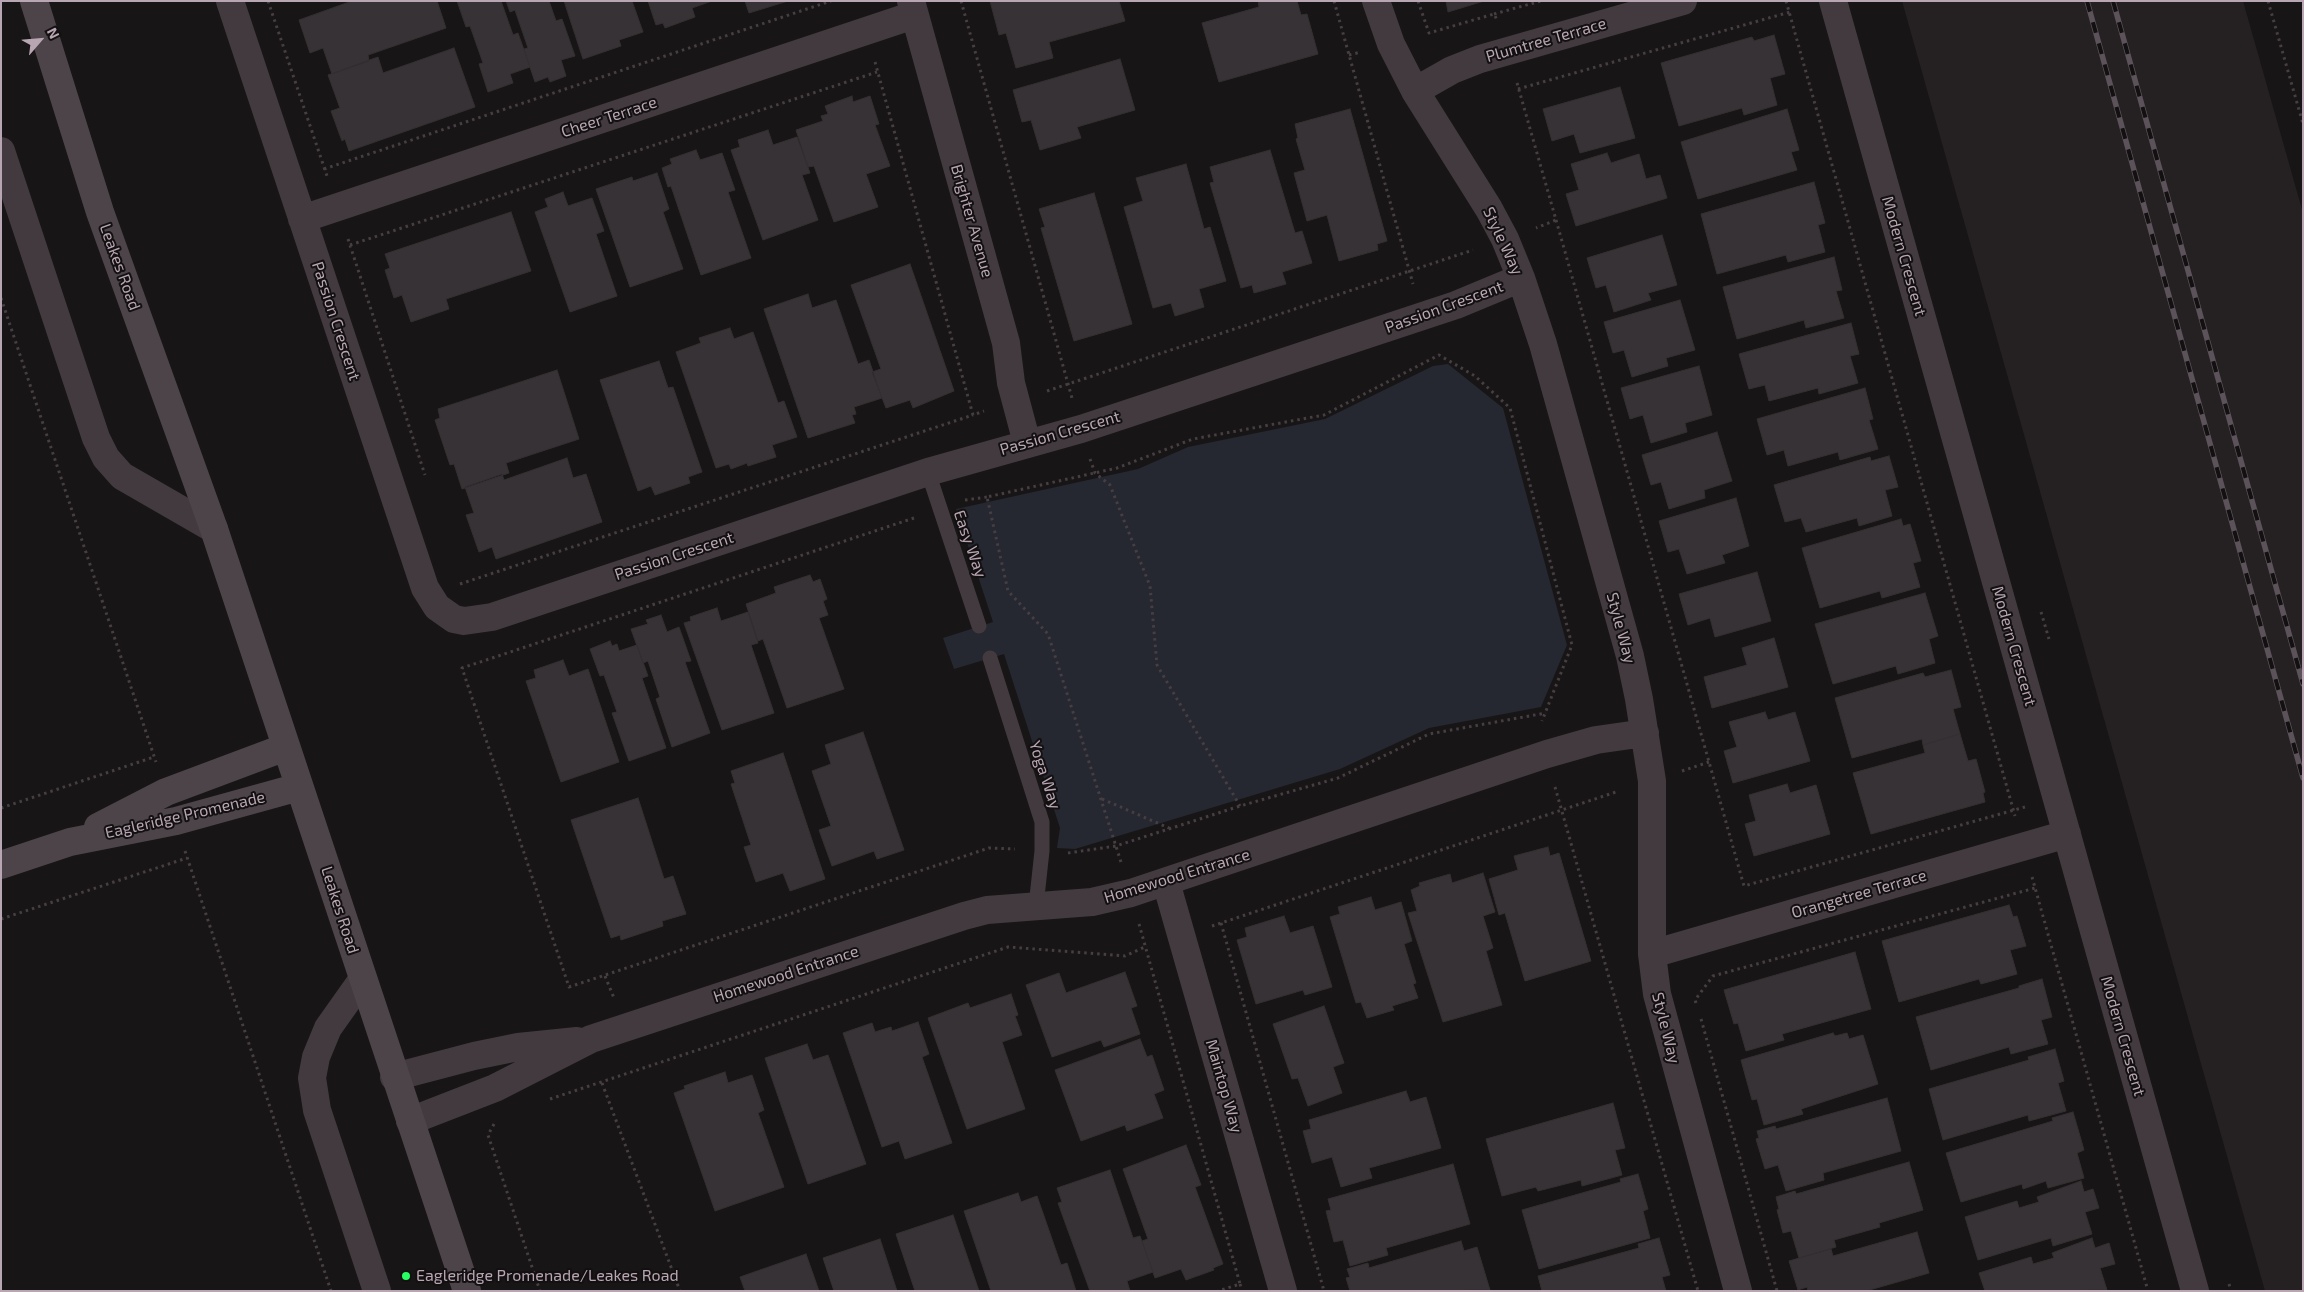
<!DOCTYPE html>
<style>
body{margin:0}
#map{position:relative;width:2304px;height:1292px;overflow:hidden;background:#181516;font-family:"Exo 2",sans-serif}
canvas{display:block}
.frame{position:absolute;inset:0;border:2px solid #b9a6b3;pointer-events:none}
.north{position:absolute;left:15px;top:15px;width:50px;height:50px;-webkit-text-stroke:4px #131011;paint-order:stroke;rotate:63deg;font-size:14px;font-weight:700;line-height:20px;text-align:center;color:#b9a6b3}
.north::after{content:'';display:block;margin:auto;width:18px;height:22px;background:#b9a6b3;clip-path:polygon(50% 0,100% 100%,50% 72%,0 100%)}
</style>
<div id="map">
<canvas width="2304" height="1292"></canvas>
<div class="frame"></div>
<div class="north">N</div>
</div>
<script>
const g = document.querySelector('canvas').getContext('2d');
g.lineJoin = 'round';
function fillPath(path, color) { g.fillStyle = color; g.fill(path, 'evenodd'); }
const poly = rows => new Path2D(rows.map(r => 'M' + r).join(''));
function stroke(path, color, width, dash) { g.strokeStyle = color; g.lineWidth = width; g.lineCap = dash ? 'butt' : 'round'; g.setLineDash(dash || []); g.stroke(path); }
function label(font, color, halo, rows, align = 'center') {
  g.font = font + ' "Exo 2",sans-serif'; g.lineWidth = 4; g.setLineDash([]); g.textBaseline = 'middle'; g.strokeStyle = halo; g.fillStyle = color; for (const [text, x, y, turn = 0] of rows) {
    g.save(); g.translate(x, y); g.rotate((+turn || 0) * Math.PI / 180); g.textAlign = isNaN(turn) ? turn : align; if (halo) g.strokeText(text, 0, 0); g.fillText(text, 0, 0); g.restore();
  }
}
fillPath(poly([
 [1902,1,2243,1,2303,213,2303,1291,2265,1291]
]), '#252123');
fillPath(poly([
 [1448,364,1503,408,1567,645,1541,707,1429,728,1340,769,1075,849,1057,848,1060,828,1004,654,954,669,943,638,993,622,956,509,1138,469,1188,447,1325,419,1433,366]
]), '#252830');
const building = poly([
 [352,1,437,1,446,28,368,55,369,61,332,74,323,48,310,53,299,20,352,1],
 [457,1,501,1,513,35,518,33,530,67,510,74,513,83,488,92,479,64,483,63,470,26,466,27,457,1],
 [506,1,549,1,556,21,562,19,575,56,561,60,566,76,550,82,548,77,535,82,524,49,528,48,515,10,510,12,506,1],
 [564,1,632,1,643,32,619,40,621,46,583,59,564,1],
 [648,1,712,1,692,8,695,17,665,28,663,23,656,25,648,1],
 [745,1,788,1,749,13,745,1],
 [990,1,1119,1,1125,21,1049,42,1053,58,1016,68,1006,33,999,35,990,1],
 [1258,1,1297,1,1301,15,1307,14,1318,54,1219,82,1202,23,1259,7,1258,1],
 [1446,1,1484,1,1448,12,1446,1],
 [1774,35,1785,74,1770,78,1777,105,1744,115,1742,108,1679,126,1661,63,1752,37,1754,41,1774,35],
 [454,48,475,107,349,151,345,139,342,141,331,111,340,108,328,75,378,57,383,73,454,48],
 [1120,59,1135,110,1077,127,1081,138,1040,150,1031,120,1022,122,1013,90,1120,59],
 [1620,87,1635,138,1580,153,1574,134,1552,141,1543,109,1620,87],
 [852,96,853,102,870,96,879,124,875,125,890,166,866,174,878,207,834,222,814,166,808,167,796,130,823,121,821,116,828,114,825,106,852,96],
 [1350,109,1387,241,1377,244,1378,250,1339,261,1327,215,1307,221,1294,173,1305,170,1296,139,1298,138,1295,124,1350,109],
 [1787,109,1799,150,1791,152,1797,170,1698,199,1681,142,1787,109],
 [768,130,773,145,797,137,810,173,802,175,818,220,763,240,731,150,740,147,738,140,768,130],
 [696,150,700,160,722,153,735,190,728,192,751,258,701,275,671,186,668,187,662,168,672,164,670,159,696,150],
 [1270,150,1295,233,1302,231,1312,263,1282,272,1286,284,1254,293,1252,285,1241,288,1210,183,1214,182,1210,167,1270,150],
 [1607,153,1611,163,1639,154,1646,179,1660,175,1667,198,1576,226,1566,194,1579,190,1571,164,1607,153],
 [1186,164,1204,229,1210,227,1226,281,1199,289,1204,307,1175,316,1171,303,1153,308,1124,207,1143,201,1136,178,1186,164],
 [657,173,669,209,663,212,683,269,630,287,596,189,632,177,633,181,657,173],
 [1814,182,1825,223,1818,225,1825,252,1788,262,1786,255,1717,274,1701,214,1814,182],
 [563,192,568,206,592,198,604,231,596,234,617,296,570,312,535,212,548,207,545,199,563,192],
 [1094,193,1132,324,1074,341,1041,228,1045,227,1039,209,1094,193],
 [511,212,531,271,446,299,449,309,411,322,402,295,394,298,385,270,390,268,385,254,511,212],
 [1662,235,1677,285,1648,293,1651,300,1614,312,1606,285,1596,288,1587,258,1662,235],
 [1834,257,1842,290,1836,291,1844,318,1806,328,1804,320,1737,339,1723,287,1834,257],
 [910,264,954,391,913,408,910,400,886,408,872,372,881,369,851,285,910,264],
 [808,294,812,308,836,300,858,364,869,360,882,398,854,407,856,414,852,415,855,423,808,438,764,309,808,294],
 [1680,300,1695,350,1666,358,1668,366,1632,377,1624,350,1613,353,1604,322,1680,300],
 [1851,323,1859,354,1850,356,1858,383,1819,394,1818,388,1769,401,1765,385,1749,389,1739,354,1851,323],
 [730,328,734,339,753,332,778,403,784,401,797,437,772,445,776,457,748,466,747,463,731,469,729,464,716,468,676,352,701,343,699,338,730,328],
 [659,361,668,388,673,387,702,472,688,477,690,483,655,495,651,486,638,491,600,380,659,361],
 [1699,366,1712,415,1685,423,1687,432,1651,443,1643,415,1630,419,1621,388,1699,366],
 [557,370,579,439,506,463,509,473,462,489,454,464,450,465,435,420,440,418,438,409,557,370],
 [1865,388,1873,419,1869,420,1878,449,1840,460,1838,452,1788,466,1784,450,1767,455,1757,419,1865,388],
 [1717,432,1732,481,1704,490,1705,498,1669,509,1661,482,1651,485,1642,455,1717,432],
 [1889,456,1898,487,1885,490,1892,516,1859,526,1857,518,1806,532,1801,518,1785,522,1774,485,1870,457,1871,461,1889,456],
 [567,458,573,478,586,474,602,522,496,559,492,547,479,552,466,515,474,513,465,487,502,474,504,480,567,458],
 [1736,498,1749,546,1722,555,1725,563,1687,574,1679,549,1668,552,1659,521,1736,498],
 [1901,519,1903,526,1910,524,1921,561,1913,563,1920,587,1882,598,1880,591,1820,608,1802,548,1901,519],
 [1757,572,1771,621,1715,637,1710,618,1688,625,1679,594,1757,572],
 [810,575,813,582,820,579,827,599,823,601,828,615,819,618,844,689,787,708,763,639,758,641,746,604,776,593,774,587,810,575],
 [1925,593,1938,636,1929,639,1935,663,1898,674,1896,666,1833,684,1815,624,1925,593],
 [717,608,721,621,748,612,758,643,751,645,774,713,722,730,684,623,691,621,690,617,717,608],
 [661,615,667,632,679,627,691,661,685,662,710,733,672,747,656,699,660,697,648,661,643,663,631,629,648,624,646,620,661,615],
 [1774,638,1788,687,1712,708,1704,677,1747,665,1742,648,1774,638],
 [610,641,612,646,617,644,619,651,637,645,648,676,642,678,666,748,629,761,612,713,617,712,604,675,600,676,590,649,610,641],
 [563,660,569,676,588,669,619,762,561,782,526,681,536,678,534,670,563,660],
 [1951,670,1961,707,1953,709,1960,734,1923,745,1922,739,1852,758,1835,698,1923,673,1925,677,1951,670],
 [1765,712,1768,720,1795,712,1810,761,1733,783,1724,751,1737,747,1729,722,1765,712],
 [863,732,904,850,877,859,874,851,832,866,819,830,831,826,812,771,831,764,825,745,863,732],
 [1960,734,1968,761,1976,759,1985,792,1983,793,1985,802,1871,834,1853,773,1925,753,1923,745,1960,734],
 [783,753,825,879,790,891,783,873,756,882,744,847,751,845,731,784,735,783,731,771,783,753],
 [1787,784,1790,793,1816,785,1830,834,1754,856,1745,824,1756,821,1749,795,1787,784],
 [638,798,664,879,673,876,686,914,662,921,663,926,621,940,620,935,611,938,571,820,638,798],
 [1548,847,1550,856,1559,853,1591,961,1525,981,1505,913,1499,915,1489,879,1518,870,1514,856,1548,847],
 [1483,873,1495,912,1483,916,1493,948,1486,951,1502,1005,1443,1022,1408,913,1417,911,1411,890,1420,886,1419,883,1450,874,1452,883,1483,873],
 [1371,897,1375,910,1401,902,1412,941,1404,944,1416,983,1413,984,1418,998,1392,1006,1394,1010,1367,1018,1361,1002,1356,1003,1330,917,1340,914,1338,907,1371,897],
 [2009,905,2013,917,2017,916,2026,946,2010,950,2017,974,1981,984,1979,979,1899,1002,1882,941,2009,905],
 [1284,916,1290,933,1313,926,1332,987,1305,995,1303,990,1256,1004,1237,940,1247,937,1245,928,1284,916],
 [1855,952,1871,1009,1782,1034,1784,1040,1746,1051,1738,1023,1734,1024,1724,990,1855,952],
 [1125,972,1137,1006,1131,1008,1140,1034,1104,1047,1101,1040,1052,1057,1026,985,1059,973,1066,993,1125,972],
 [2042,979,2052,1017,2041,1020,2048,1044,2011,1054,2009,1047,1931,1070,1916,1017,2019,988,2019,986,2042,979],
 [1011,994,1018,1015,1015,1016,1022,1035,1002,1042,1025,1109,967,1129,928,1018,968,1003,970,1008,1011,994],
 [1324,1006,1344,1063,1333,1067,1342,1093,1308,1106,1298,1078,1292,1079,1273,1024,1324,1006],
 [918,1022,929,1054,922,1057,952,1143,905,1159,899,1141,882,1147,843,1033,872,1023,875,1032,891,1027,892,1031,918,1022],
 [1833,1033,1835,1036,1847,1033,1849,1039,1863,1035,1878,1084,1801,1109,1803,1114,1764,1125,1757,1099,1752,1100,1741,1060,1833,1033],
 [1140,1039,1147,1057,1152,1055,1164,1090,1154,1094,1163,1118,1127,1131,1125,1125,1081,1141,1055,1070,1140,1039],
 [807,1044,813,1060,828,1055,866,1164,808,1184,765,1058,807,1044],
 [2055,1049,2064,1081,2058,1083,2066,1111,2029,1121,2028,1115,1943,1140,1929,1089,2029,1060,2028,1057,2055,1049],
 [725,1072,728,1083,752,1075,764,1110,758,1113,784,1187,715,1211,674,1093,685,1089,684,1086,725,1072],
 [1406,1091,1410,1102,1426,1097,1441,1148,1369,1168,1372,1178,1341,1187,1332,1157,1312,1163,1303,1131,1311,1129,1309,1120,1406,1091],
 [1887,1098,1901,1151,1823,1173,1824,1180,1786,1191,1778,1165,1765,1169,1756,1139,1759,1138,1757,1131,1775,1126,1776,1129,1887,1098],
 [1613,1103,1625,1148,1615,1150,1622,1175,1582,1186,1581,1180,1538,1191,1536,1187,1502,1196,1486,1139,1613,1103],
 [2073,1112,2084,1150,2077,1153,2084,1178,2048,1188,2046,1181,2023,1189,2022,1184,1961,1202,1946,1153,2053,1121,2052,1118,2073,1112],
 [1186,1145,1201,1185,1195,1187,1223,1264,1213,1268,1214,1270,1186,1280,1181,1269,1155,1278,1142,1241,1148,1239,1123,1169,1186,1145],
 [1909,1162,1923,1210,1879,1223,1880,1227,1834,1240,1836,1247,1799,1258,1791,1231,1783,1233,1777,1210,1779,1209,1776,1197,1795,1191,1796,1194,1909,1162],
 [1453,1164,1470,1224,1386,1248,1388,1255,1350,1266,1343,1240,1334,1242,1326,1211,1331,1210,1328,1199,1453,1164],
 [1110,1170,1133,1238,1140,1236,1153,1272,1127,1281,1130,1291,1090,1291,1058,1203,1062,1202,1057,1188,1110,1170],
 [1638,1174,1648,1209,1643,1211,1650,1238,1539,1269,1522,1210,1621,1182,1620,1179,1638,1174],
 [2081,1181,2084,1192,2093,1189,2099,1208,2085,1212,2092,1234,2053,1246,2051,1238,1978,1260,1965,1217,2017,1201,2019,1208,2039,1202,2037,1197,2081,1181],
 [1018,1193,1021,1202,1037,1196,1061,1265,1067,1263,1076,1291,991,1291,964,1211,1018,1193],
 [953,1215,979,1291,915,1291,896,1234,953,1215],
 [1917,1232,1929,1273,1866,1291,1808,1291,1807,1287,1798,1290,1789,1261,1831,1249,1833,1256,1917,1232],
 [1659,1238,1670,1275,1662,1277,1666,1291,1542,1291,1538,1276,1639,1248,1638,1244,1659,1238],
 [2092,1238,2095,1248,2109,1243,2115,1264,2100,1268,2107,1290,1985,1291,1979,1273,2031,1257,2033,1264,2054,1258,2052,1253,2092,1238],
 [880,1239,897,1291,834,1291,823,1258,880,1239],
 [1461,1241,1464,1251,1477,1247,1490,1290,1350,1291,1346,1278,1350,1277,1347,1269,1368,1263,1369,1268,1461,1241],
 [806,1254,819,1291,745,1291,740,1277,806,1254]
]);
fillPath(building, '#373235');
stroke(building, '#342f31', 1);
stroke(poly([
 [268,1,327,176],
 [961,1,1072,398],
 [1334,1,1413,284],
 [1418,1,1429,33,1494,14,1497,20],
 [1786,1,2015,816],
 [2268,1,2303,124],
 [1494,14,1541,1],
 [1349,55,1361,52],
 [875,62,973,415,984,411],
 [1517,83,1556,220,1536,228],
 [1518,89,1790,12],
 [324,169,831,1],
 [1556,220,1744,886,2025,807],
 [348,239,425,475],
 [350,245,877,72],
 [1,298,156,762],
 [1047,391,1473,250],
 [1090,459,1095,473,1110,485,1150,586,1157,665,1240,806],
 [965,500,987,497],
 [914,518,462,668,569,987,989,848,1015,849],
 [460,584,973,415],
 [2041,612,2049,639],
 [1682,771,1709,762],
 [1555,787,1698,1291],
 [1102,799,1169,828],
 [1,808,154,757],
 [185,851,331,1291],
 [1068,853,1116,846,1240,806,1338,778,1429,734,1546,713],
 [1121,862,1048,634,1008,591,987,497,1117,468,1193,439,1324,415,1439,355,1475,376,1510,408,1572,645,1542,721],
 [2032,877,2148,1291],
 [1,919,187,858],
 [1221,923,1324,1291],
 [1139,924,1240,1284,1218,1291],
 [1212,926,1619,791],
 [605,976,614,998],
 [1696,1003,1695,1000,1713,976,2035,888],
 [1701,1019,1777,1291],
 [602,1083,680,1291],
 [550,1099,1008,947,1125,956,1147,946],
 [494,1124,488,1135,540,1291],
 [1240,1284,1242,1291],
 [2229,1284,2231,1291]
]), '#463e43', 3, [2.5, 4]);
stroke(poly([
 [928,472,979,626],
 [990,658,1042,822,1042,851,1036,906]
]), '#423a3f', 15);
stroke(poly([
 [230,1,425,588,437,607,454,619,464,621,492,617,928,472,1081,429,1456,305,1521,278],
 [911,1,1006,343,1011,383,1027,443],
 [1376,1,1391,44,1415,91,1489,209,1505,239,1521,278,1543,344,1630,656,1639,699,1652,781,1652,954,1657,994,1738,1291],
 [1833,1,2195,1291],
 [1415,91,1452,70,1480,59,1683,1],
 [1,151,96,438,106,458,122,476,214,529],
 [302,219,914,15],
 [1166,882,1283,1291],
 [1652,954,2067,834],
 [362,980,328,1028,316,1057,312,1078,317,1110,377,1291],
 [394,1077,474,1056,518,1047,577,1041],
 [410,1121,495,1088,591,1039,964,916,987,910,1092,902,1131,893,1547,754,1596,740,1645,733]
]), '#423a3f', 28);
stroke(poly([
 [34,1,100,212,214,529,467,1291],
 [98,827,166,792,286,747],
 [1,865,70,842,176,821,299,787]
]), '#4d444a', 28);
const rail = poly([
 [2087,1,2303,778],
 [2113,1,2303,684]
]);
stroke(rail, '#5c5259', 5.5);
stroke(rail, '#131011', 4, [11]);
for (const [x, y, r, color] of [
 [406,1276,5,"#26ff64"]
]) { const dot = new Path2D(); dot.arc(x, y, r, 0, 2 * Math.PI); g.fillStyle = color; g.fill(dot); stroke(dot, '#131011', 2); }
label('16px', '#b9a6b3', '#131011', [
 ["Plumtree Terrace",1546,40,-16],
 ["Cheer Terrace",609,117,-18],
 ["Brighter Avenue",972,221,74],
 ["Style Way",1503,241,65],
 ["Modern Crescent",1904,256,74],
 ["Leakes Road",120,267,70],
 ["Passion Crescent",1444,307,-20],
 ["Passion Crescent",336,321,72],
 ["Passion Crescent",1060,433,-16],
 ["Easy Way",970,544,71],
 ["Passion Crescent",674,556,-18],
 ["Style Way",1621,628,75],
 ["Modern Crescent",2014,646,74],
 ["Yoga Way",1045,775,72],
 ["Eagleridge Promenade",185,815,-13],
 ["Homewood Entrance",1177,876,-17],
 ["Orangetree Terrace",1859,894,-16],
 ["Leakes Road",340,910,72],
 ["Homewood Entrance",786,974,-18],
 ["Style Way",1666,1028,76],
 ["Modern Crescent",2123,1036,74],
 ["Maintop Way",1224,1086,74]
]);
label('16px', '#b9a6b3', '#131011', [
 ["Eagleridge Promenade/Leakes Road",416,1276]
], 'left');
</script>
